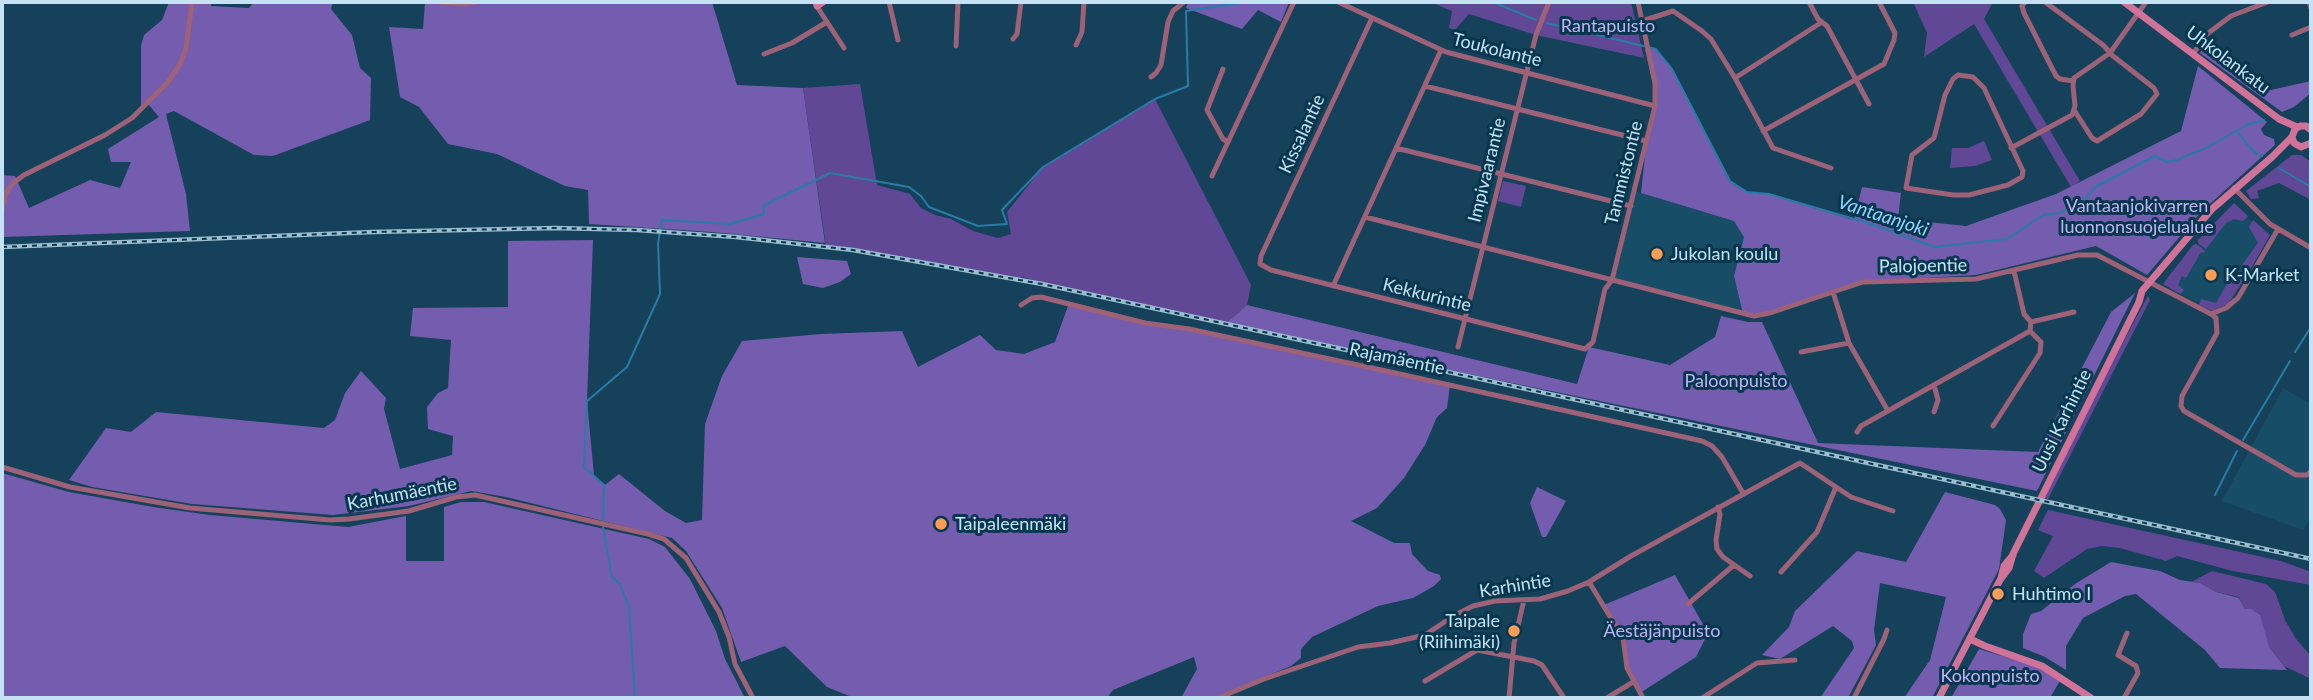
<!DOCTYPE html>
<meta charset="utf-8">
<style>
body{margin:0}
#map{position:relative;width:2313px;height:700px;overflow:hidden;background:#15425a;font-family:Lato,sans-serif}
canvas{display:block}
.frame{position:absolute;inset:0;border:4px solid #c5e2f4;pointer-events:none}
</style>
<div id="map">
<canvas width="2313" height="700"></canvas>
<div class="frame"></div>
</div>
<script>
const g = document.querySelector('canvas').getContext('2d');
g.lineJoin = 'round';
function fillPath(path, color) { g.fillStyle = color; g.fill(path, 'evenodd'); }
const poly = rows => new Path2D(rows.map(r => 'M' + r).join(''));
function stroke(path, color, width, dash) { g.strokeStyle = color; g.lineWidth = width; g.lineCap = dash ? 'butt' : 'round'; g.setLineDash(dash || []); g.stroke(path); }
function label(font, color, halo, rows, align = 'center') {
  g.font = font + ' Lato,sans-serif'; g.lineWidth = 6; g.setLineDash([]); g.textBaseline = 'middle'; g.strokeStyle = halo; g.fillStyle = color; for (const [text, x, y, turn = 0] of rows) {
    g.save(); g.translate(x, y); g.rotate((+turn || 0) * Math.PI / 180); g.textAlign = isNaN(turn) ? turn : align; if (halo) g.strokeText(text, 0, 0); g.fillText(text, 0, 0); g.restore();
  }
}
fillPath(poly([
 [1634,191,1734,221,1744,237,1734,276,1743,314,1612,280],
 [2233,204,2268,237,2232,299,2213,310,2164,285],
 [2283,388,2311,404,2311,467,2306,472,2311,477,2311,517,2303,530,2222,501]
]), '#184d68');
fillPath(poly([
 [1430,2,1631,2,1644,58,1536,35,1469,14,1455,30,1449,28,1452,11],
 [1913,2,1993,2,1984,19,2080,181,2071,187,1974,24,1924,57,1927,33],
 [860,84,877,185,910,194,921,208,935,215,951,219,973,231,998,238,1011,234,1007,212,1043,167,1155,99,1251,285,1247,305,1225,324,1042,284,1023,277,1018,279,900,257,826,246,803,88],
 [1984,141,1992,160,1975,166,1950,168,1952,148,1968,148],
 [2292,155,2301,155,2311,162,2311,200,2279,183,2257,191,2259,198,2251,199,2246,191],
 [1503,181,1526,186,1521,207,1498,201],
 [2234,203,2248,216,2243,221,2234,219,2226,223,2206,249,2198,243,2198,240],
 [2253,220,2270,235,2249,272,2242,265,2258,243,2249,227],
 [2196,244,2205,251,2204,253,2201,252,2186,278,2182,276,2178,285,2184,290,2180,294,2163,284,2193,245],
 [2235,270,2245,278,2228,304,2212,311,2199,305,2201,299,2216,303],
 [2148,296,2150,300,2048,499,2044,498,2108,370],
 [2048,510,2281,561,2311,572,2311,585,2233,571,2177,556,2166,561,2120,548,2102,546,2087,549,2044,578,2034,571,2053,536,2038,530],
 [2212,571,2266,584,2275,592,2285,620,2296,639,2311,656,2311,679,2284,666,2269,647,2251,609,2245,609,2239,597,2216,592,2200,583,2191,582]
]), '#604896');
fillPath(poly([
 [169,2,211,2,211,6,249,8,254,2,333,2,331,9,352,35,360,68,371,78,370,120,273,156,254,155,174,111,166,114,186,194,190,231,2,237,2,175,15,176,29,208,90,180,120,188,131,162,111,162,108,149,159,117,148,104,141,107,141,46,144,35,162,20],
 [425,2,712,2,737,85,803,88,825,243,711,232,589,224,588,190,565,186,497,154,448,144,419,107,400,97,389,27,423,29],
 [1188,2,1289,2,1281,22,1258,10,1242,29,1186,8],
 [1645,49,1656,49,1672,69,1730,181,1747,192,1769,194,1854,220,1862,187,1901,193,1898,219,1966,226,2056,194,2181,131,2198,66,2267,122,2261,129,2264,135,2274,139,2275,145,2200,213,2147,275,2096,246,1976,275,1870,281,1770,313,1743,314,1734,276,1744,237,1734,221,1641,193,1646,147,1657,103],
 [2202,49,2262,92,2311,81,2311,93,2294,107,2282,112,2200,53],
 [593,240,587,401,594,475,605,485,619,474,665,511,686,523,702,520,705,424,722,376,742,341,821,334,902,331,918,367,980,335,996,350,1024,354,1055,342,1068,306,1450,385,1447,408,1437,417,1425,445,1404,478,1377,508,1351,521,1394,543,1410,543,1412,554,1428,571,1440,575,1441,579,1434,586,1413,598,1378,606,1312,637,1301,649,1301,658,1291,666,1213,698,1181,698,1197,669,1194,657,1113,690,1107,698,854,698,827,687,785,646,741,662,722,608,686,551,672,538,506,497,471,491,409,506,333,515,192,504,92,487,69,480,106,428,131,432,156,412,324,428,335,420,345,393,361,371,386,398,384,409,400,469,452,455,453,436,428,429,427,407,438,393,448,388,451,340,410,336,413,308,508,307,508,241],
 [797,257,847,261,851,274,840,282,823,288,803,284],
 [2135,293,2037,491,1225,324,1247,305,1577,384,1589,347,1670,365,1715,337,1721,316,1748,322,1762,322,1818,443,2038,452,2111,312],
 [2,473,69,492,153,507,210,515,348,527,406,516,406,561,444,561,444,507,461,502,484,502,649,539,665,547,690,579,716,631,725,659,745,698,2,698],
 [1537,487,1566,501,1546,537,1542,537,1530,503],
 [1945,492,1995,505,2000,509,2006,520,1999,569,1932,698,1904,698,1930,660,1946,597,1880,583,1874,630,1876,645,1848,698,1820,698,1854,648,1852,641,1833,626,1780,659,1762,655,1789,627,1795,611,1857,551,1906,562],
 [2111,562,2160,571,2180,580,2200,583,2216,592,2239,598,2245,609,2251,609,2260,615,2269,647,2287,670,2220,668,2205,650,2136,594,2125,596,2083,618,2066,646,2066,670,2045,657,2023,648,2023,634,2031,614,2041,611,2075,584],
 [1675,575,1708,633,1696,657,1640,693,1627,668,1623,638,1604,605],
 [1979,649,2032,665,2062,677,2050,698,1951,698]
]), '#745caf');
stroke(poly([
 [1493,2,1536,20],
 [1547,23,1656,49,1672,69,1730,181,1747,192,1769,194,1871,224,1934,247,2007,239,2043,215,2059,213,2082,202,2097,186,2155,156,2167,162,2177,160,2208,147,2247,125,2264,120],
 [2238,133,2254,152,2262,156],
 [2279,168,2311,187],
 [2295,352,2311,327],
 [2243,440,2290,361],
 [2215,495,2237,451],
 [603,522,604,485,584,467,587,401,627,367,660,294,658,243,662,220,730,224,764,214,763,206,830,173,909,187,921,196,929,207,978,226,1007,224,1002,210,1043,167,1155,99,1188,86,1186,11,1245,2],
 [603,527,612,577,620,584,629,607,635,698]
]), '#297ca6', 2);
stroke(poly([
 [439,2,463,4,476,2],
 [814,2,844,48],
 [889,2,898,40],
 [1338,2,1446,52,1655,106],
 [1809,2,1818,19,1827,26,1869,104],
 [2025,2,2022,6,2024,13,2056,76,2060,79,2073,81],
 [2045,2,2103,45,2113,56,2154,88,2157,94,2141,114,2097,141,2092,138,2074,110],
 [2309,2,2311,8],
 [1372,18,1261,256,1260,264,1271,270,1585,349,1593,342,1605,289,1612,280,1655,106,1655,83,1638,2],
 [1642,21,1673,11,1702,31,1711,39,1735,78,1773,148,1831,168],
 [2292,35,2311,27],
 [1013,39,1017,34,1021,2],
 [1076,45,1082,32,1084,2],
 [956,46,958,2],
 [764,54,792,43,827,22],
 [2193,54,2207,34,2231,16,2268,2],
 [1223,69,1207,110,1223,139,1228,142],
 [1958,75,1973,77,1984,88,2023,171,2022,177,2008,185,1969,195,1953,195,1906,188,1912,155,1934,138,1945,95,1953,79,1958,75],
 [1151,77,1156,73,1161,65,1168,22,1173,11,1184,2],
 [1735,78,1822,22],
 [1425,86,1646,141],
 [1763,131,1884,64,1894,40,1895,33,1879,2],
 [1396,148,1631,206],
 [2011,148,2072,115,2075,106,2073,86,2074,78,2110,53,2146,2],
 [1212,176,1294,2],
 [2234,188,2270,224,2311,248],
 [2,210,6,193,12,184,24,175,105,135,132,118,168,82,180,64,186,49,192,2],
 [1365,217,1754,316,1770,313,1863,282,1976,279,2078,255,2097,255,2211,314,2216,318,2217,333,2182,396,2181,406,2184,411,2296,475,2307,475,2311,471],
 [1333,286,1441,50],
 [1833,292,1849,343,1888,411],
 [1021,305,1032,298,1041,297,1145,323,1189,329,1386,371,1702,441,1712,446,1722,457,1743,493],
 [2211,314,2226,308,2238,298,2278,229],
 [2031,322,2074,312],
 [1458,347,1536,35,1549,2],
 [1801,352,1849,343],
 [1934,412,1938,400,1934,385],
 [1993,426,2040,353,2041,342,2030,331],
 [1857,432,1861,426,2030,331,2031,322,2024,314,2014,271],
 [2,467,70,487,190,508,330,520,349,519,409,511,456,497,475,495,648,534,664,539,686,558,719,612,729,637,735,664,753,698],
 [1718,507,1720,514,1716,540,1717,549,1723,557,1750,576],
 [1781,572,1817,532,1836,487],
 [1589,582,1623,638,1627,668,1643,698],
 [1688,604,1734,565],
 [1425,681,1477,650,1534,661,1542,665,1564,698],
 [1218,698,1264,679,1358,647,1390,643,1425,635,1455,615,1473,606,1495,601,1540,599,1568,591,1589,582,1631,556,1800,463,1851,497,1893,511],
 [1509,698,1514,643,1524,600],
 [1607,698,1633,682],
 [1702,698,1757,663,1795,660],
 [1854,698,1884,639,1887,630],
 [2124,698,2138,673,2136,666,2118,655,2127,633]
]), '#9d6178', 5);
stroke(poly([
 [2124,2,2279,119,2297,127],
 [817,6,823,2],
 [2311,130,2306,126,2300,126,2295,129,2292,137,2294,143,2301,147,2311,143],
 [2001,578,2004,566,2013,555],
 [1970,639,1985,646,2042,666,2091,698],
 [1939,698,2000,580,2009,568,2013,554,2139,302,2142,291,2212,209,2272,157,2292,137]
]), '#d17299', 7);
const rail = poly([
 [2,247,373,232,555,228,637,230,736,237,853,250,1042,284,2311,559]
]);
stroke(rail, '#9cbdd0', 4.5);
stroke(rail, '#07374e', 2, [5]);
for (const [x, y, r, color] of [
 [1657,254,7,"#fd9c55"],
 [2211,275,7,"#fd9c55"],
 [941,524,7,"#fd9c55"],
 [1998,594,7,"#fd9c55"],
 [1514,631,7,"#fd9c55"]
]) { const dot = new Path2D(); dot.arc(x, y, r, 0, 2 * Math.PI); g.fillStyle = color; g.fill(dot); stroke(dot, '#07374e', 2.5); }
label('18px', '#c2b2f4', '#07374e', [
 ["Rantapuisto",1608,26],
 ["Vantaanjokivarren",2137,206],
 ["luonnonsuojelualue",2137,227],
 ["Paloonpuisto",1736,381],
 ["Äestäjänpuisto",1662,631],
 ["Kokonpuisto",1990,676]
]);
label('18px', '#c5e2f4', '#07374e', [
 ["Toukolantie",1497,50,14],
 ["Uhkolankatu",2228,60,37],
 ["Kissalantie",1302,134,-65],
 ["Impivaarantie",1487,170,-76],
 ["Tammistontie",1624,173,-76],
 ["Palojoentie",1923,266,-1],
 ["Kekkurintie",1427,295,14],
 ["Rajamäentie",1397,359,12],
 ["Uusi Karhintie",2062,421,-64],
 ["Karhumäentie",402,494,-11],
 ["Karhintie",1515,586,-9]
]);
label('18px', '#c5e2f4', '#07374e', [
 ["Jukolan koulu",1671,254],
 ["K-Market",2225,275],
 ["Taipaleenmäki",955,524],
 ["Huhtimo I",2012,594],
 ["Taipale",1500,621,"right"],
 ["(Riihimäki)",1500,642,"right"]
], 'left');
label('italic 19px', '#8bd4fe', '#07374e', [
 ["Vantaanjoki",1883,216,18]
]);
</script>
